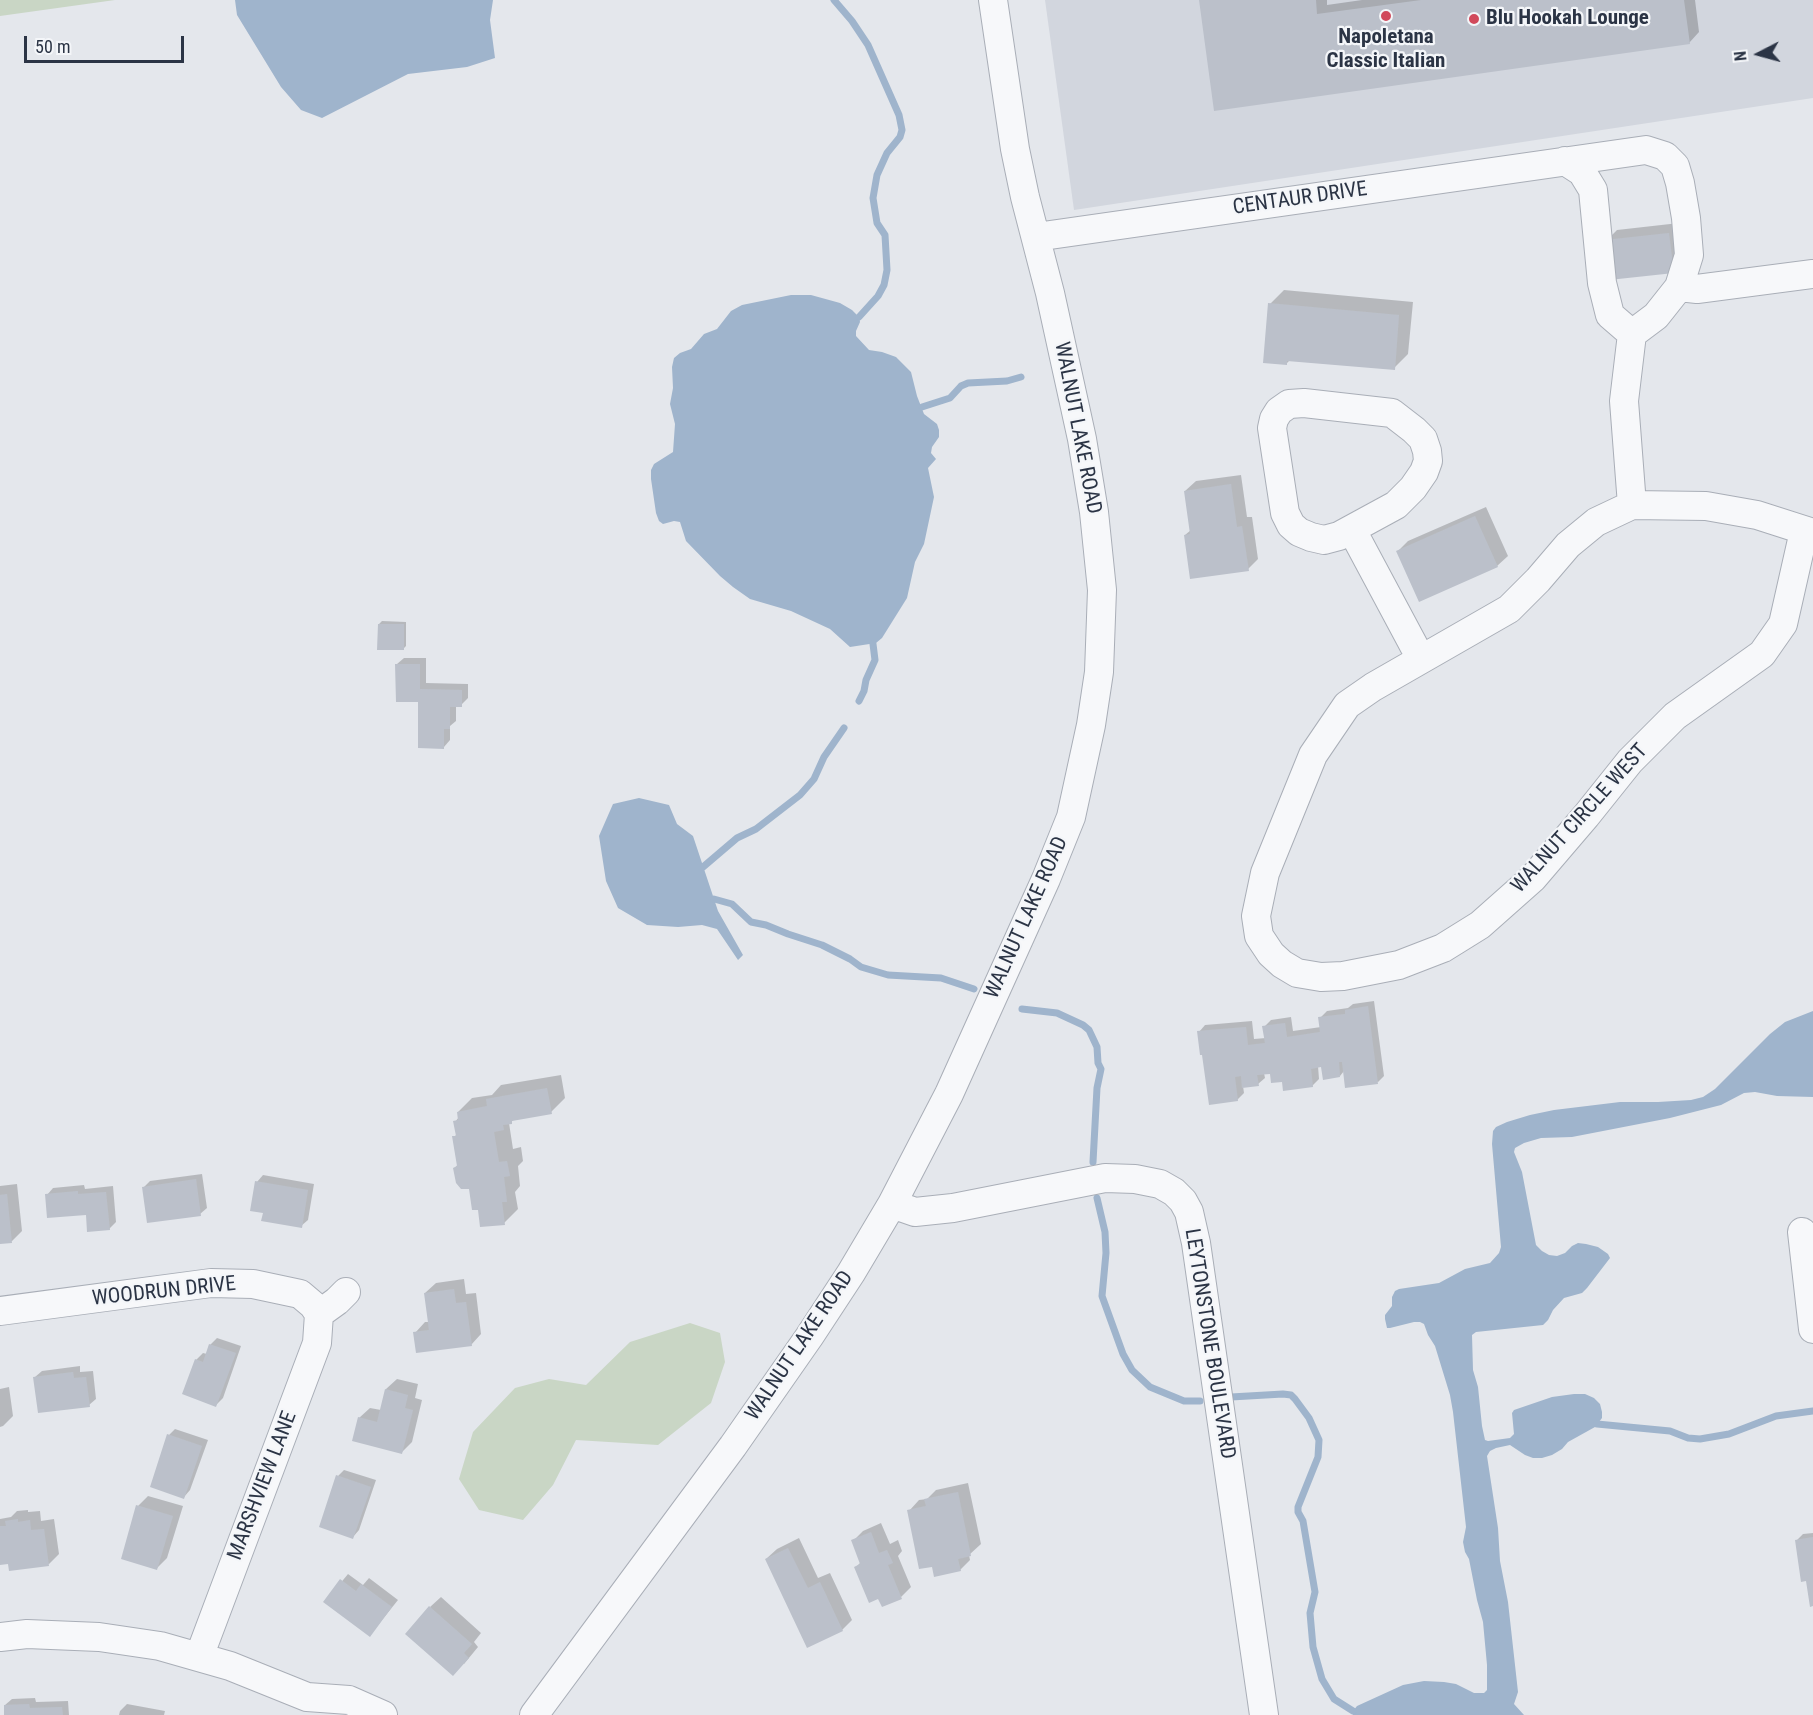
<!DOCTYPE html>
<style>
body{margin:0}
#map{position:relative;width:1813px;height:1715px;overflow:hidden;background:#e4e7ec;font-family:"Roboto Condensed",sans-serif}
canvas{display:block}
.north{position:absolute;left:1729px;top:24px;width:60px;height:60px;-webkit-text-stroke:4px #f4f6f9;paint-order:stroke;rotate:264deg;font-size:16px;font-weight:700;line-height:24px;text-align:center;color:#2b3445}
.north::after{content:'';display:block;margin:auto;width:21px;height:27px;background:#2b3445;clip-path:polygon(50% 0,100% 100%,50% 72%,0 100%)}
.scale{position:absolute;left:24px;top:36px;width:160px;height:27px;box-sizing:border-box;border:3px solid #2b3445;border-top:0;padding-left:8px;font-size:18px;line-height:21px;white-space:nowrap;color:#2b3445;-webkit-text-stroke:4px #f4f6f9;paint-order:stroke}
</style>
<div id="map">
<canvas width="1813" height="1715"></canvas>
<div class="north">N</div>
<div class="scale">50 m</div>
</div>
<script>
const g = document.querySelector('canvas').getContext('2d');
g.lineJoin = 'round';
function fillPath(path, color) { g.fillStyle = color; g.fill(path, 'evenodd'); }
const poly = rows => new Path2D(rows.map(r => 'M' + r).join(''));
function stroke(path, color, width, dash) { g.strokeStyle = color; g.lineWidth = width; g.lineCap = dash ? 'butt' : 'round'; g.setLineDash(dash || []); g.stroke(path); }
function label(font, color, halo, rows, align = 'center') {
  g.font = font + ' "Roboto Condensed",sans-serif'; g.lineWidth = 4.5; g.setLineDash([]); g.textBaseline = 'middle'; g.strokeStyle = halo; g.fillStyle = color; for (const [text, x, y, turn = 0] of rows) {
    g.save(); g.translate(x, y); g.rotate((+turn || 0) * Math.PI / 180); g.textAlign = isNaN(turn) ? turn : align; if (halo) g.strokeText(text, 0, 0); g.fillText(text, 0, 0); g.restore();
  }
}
fillPath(poly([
 [1045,0,1813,0,1813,98,1074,210]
]), '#d2d6de');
fillPath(poly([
 [0,0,115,0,0,16],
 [690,1323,720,1333,725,1362,711,1403,658,1445,576,1440,553,1485,523,1520,479,1510,459,1479,473,1432,515,1388,549,1379,586,1385,630,1342]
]), '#c9d6c5');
fillPath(poly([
 [235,0,493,0,490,20,495,58,467,67,408,74,322,118,301,110,281,87,237,15],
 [791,295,811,295,840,303,852,310,859,317,860,322,856,331,856,336,869,350,882,352,896,357,911,372,917,396,924,414,937,424,939,430,939,437,932,447,931,453,936,459,928,468,934,497,924,544,915,562,907,598,882,638,876,643,850,647,830,629,791,611,750,599,733,587,720,576,686,541,680,522,674,521,663,524,659,521,656,513,651,479,651,470,654,464,673,452,675,424,670,404,673,388,672,367,674,358,680,353,691,349,704,334,717,329,731,311,742,305],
 [639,798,669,805,677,824,693,836,718,911,743,955,738,960,717,929,702,925,678,927,647,925,618,908,606,881,599,836,613,804],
 [1813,1011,1813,1097,1777,1096,1755,1092,1744,1093,1721,1105,1670,1118,1572,1137,1541,1138,1524,1143,1515,1148,1514,1152,1522,1172,1536,1245,1542,1251,1549,1255,1557,1256,1565,1253,1572,1246,1578,1243,1586,1244,1598,1247,1608,1254,1610,1258,1587,1288,1582,1293,1564,1298,1553,1310,1548,1320,1543,1325,1476,1332,1472,1335,1473,1370,1478,1387,1482,1426,1485,1440,1488,1441,1510,1438,1514,1434,1512,1413,1514,1410,1552,1397,1574,1394,1585,1394,1594,1398,1600,1404,1602,1412,1602,1418,1595,1427,1568,1442,1562,1449,1552,1455,1542,1458,1533,1458,1525,1455,1510,1445,1496,1448,1490,1451,1487,1456,1498,1528,1500,1561,1508,1602,1518,1692,1514,1704,1524,1715,1353,1715,1353,1711,1357,1706,1403,1685,1424,1681,1444,1682,1456,1684,1474,1693,1484,1693,1487,1690,1487,1665,1483,1622,1477,1600,1469,1559,1465,1552,1463,1542,1466,1527,1453,1412,1450,1395,1435,1346,1428,1335,1424,1324,1420,1322,1414,1322,1390,1328,1387,1328,1385,1319,1385,1315,1392,1306,1392,1297,1395,1291,1399,1289,1439,1283,1465,1269,1490,1263,1499,1253,1501,1247,1492,1144,1493,1131,1496,1127,1507,1122,1530,1115,1554,1110,1620,1102,1658,1102,1691,1100,1703,1097,1715,1089,1770,1034,1785,1022]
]), '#9fb4cc');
fillPath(poly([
 [1200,0,1327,0,1327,5,1362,0,1695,0,1699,32,1689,43,1215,109],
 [1679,223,1673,271,1606,241,1617,230],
 [1284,290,1413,302,1408,354,1394,368,1290,360,1287,363,1270,304],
 [1241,475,1247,517,1252,517,1258,559,1248,569,1185,535,1191,530,1185,491,1196,481],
 [1486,507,1508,556,1497,566,1398,551,1408,541],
 [382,621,406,622,406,646,403,649,379,624],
 [404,658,426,658,426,683,468,684,468,698,461,705,456,705,456,721,450,726,450,740,444,747,420,701,397,664],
 [1374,1001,1384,1076,1378,1082,1344,1071,1340,1076,1322,1066,1318,1066,1319,1079,1312,1086,1271,1072,1264,1073,1265,1078,1258,1084,1243,1086,1244,1093,1237,1100,1199,1032,1205,1025,1252,1021,1254,1039,1266,1038,1264,1027,1271,1020,1291,1017,1293,1031,1321,1027,1320,1018,1327,1011,1348,1008,1353,1004],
 [561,1075,565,1098,551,1112,515,1119,509,1123,513,1149,521,1147,523,1161,518,1166,520,1186,515,1192,518,1209,504,1223,480,1208,471,1187,455,1168,458,1164,454,1137,457,1134,455,1122,459,1117,458,1112,472,1098,492,1095,501,1085],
 [202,1174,207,1208,200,1214,143,1188,150,1181],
 [263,1175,314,1184,308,1220,301,1226,265,1212,257,1182],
 [17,1184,22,1231,12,1241,0,1243,0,1186],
 [84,1185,85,1189,113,1186,116,1222,109,1229,87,1213,47,1195,53,1188],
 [464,1279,466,1294,476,1293,481,1334,471,1345,415,1333,425,1322,429,1322,425,1293,436,1283],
 [217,1338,241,1346,223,1398,216,1405,196,1360,203,1353,207,1354,210,1345],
 [80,1366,80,1372,93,1371,96,1399,89,1405,35,1377,42,1371],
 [397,1379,418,1384,415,1398,422,1400,412,1442,402,1452,359,1418,370,1408,381,1410,386,1389],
 [9,1387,13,1416,3,1426,0,1427,0,1389],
 [175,1429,208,1440,190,1490,184,1497,169,1435],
 [344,1470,376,1480,359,1530,353,1537,338,1476],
 [968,1483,981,1544,969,1555,970,1560,960,1570,909,1511,919,1500,927,1499,936,1490],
 [148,1496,183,1506,167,1558,157,1568,138,1506],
 [28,1510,28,1512,40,1511,41,1521,54,1519,59,1554,49,1564,9,1562,0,1563,0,1519,11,1517,17,1511],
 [881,1523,890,1544,898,1540,902,1551,898,1556,911,1587,901,1597,856,1567,861,1562,853,1541,863,1531],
 [1813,1533,1813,1605,1796,1541,1803,1534],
 [799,1538,818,1578,830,1573,852,1620,842,1630,766,1559,777,1549],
 [348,1574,363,1585,369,1578,398,1600,370,1635,325,1602],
 [441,1597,481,1633,474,1642,478,1647,464,1664,430,1607],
 [35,1698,36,1702,68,1701,69,1715,6,1715,5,1705,12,1699],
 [127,1704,165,1711,164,1715,119,1715,120,1711]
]), '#0003');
stroke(poly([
 [834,0,852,21,868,45,899,115,902,130,900,137,887,153,877,175,873,198,877,223,885,235,887,270,884,285,878,296,859,317],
 [922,407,950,398,961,386,968,383,1007,381,1021,377],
 [859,701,864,691,866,680,875,660,873,644],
 [703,867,737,838,756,829,800,795,814,779,824,757,844,728],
 [714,899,732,904,751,922,766,925,788,934,822,945,850,959,861,967,888,975,941,978,974,989],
 [1022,1009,1057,1013,1083,1025,1089,1030,1097,1047,1098,1063,1101,1069,1097,1088,1093,1162],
 [1097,1198,1105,1232,1106,1253,1102,1296,1123,1354,1132,1370,1150,1387,1184,1401,1200,1401],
 [1231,1397,1283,1394,1291,1395,1295,1399,1309,1418,1319,1440,1318,1457,1298,1507,1298,1512,1303,1521,1315,1592,1310,1613,1313,1647,1322,1679,1334,1699,1353,1711],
 [1597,1424,1670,1431,1688,1438,1700,1439,1729,1434,1776,1416,1813,1411]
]), '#9fb4cc', 7);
fillPath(poly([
 [1199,0,1316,0,1317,14,1421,0,1684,0,1690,44,1214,111],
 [1669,233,1674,273,1609,280,1605,240],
 [1268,303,1399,315,1395,370,1287,361,1287,365,1263,363],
 [1231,484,1237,527,1242,526,1249,571,1190,579,1184,535,1190,534,1184,491],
 [1475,516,1498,567,1419,602,1396,551],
 [378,624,404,624,404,650,377,650],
 [395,664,420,664,420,689,462,690,462,707,450,707,450,729,444,729,444,749,418,748,418,702,396,702],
 [1368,1006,1378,1084,1345,1088,1342,1062,1339,1062,1340,1077,1323,1080,1321,1067,1311,1069,1313,1087,1283,1091,1282,1082,1271,1083,1270,1074,1257,1075,1259,1086,1242,1088,1241,1076,1235,1077,1238,1101,1209,1105,1202,1055,1200,1055,1197,1031,1246,1027,1248,1045,1265,1043,1262,1026,1285,1023,1287,1037,1320,1032,1318,1017,1345,1014,1345,1010],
 [547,1088,552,1114,512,1121,512,1124,503,1125,504,1130,494,1132,499,1162,507,1161,510,1176,504,1177,507,1202,502,1202,505,1225,480,1227,478,1210,472,1210,469,1189,461,1189,456,1183,453,1168,457,1166,452,1136,456,1136,453,1121,458,1120,457,1112,487,1106,486,1099],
 [196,1179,201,1216,147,1223,142,1187],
 [255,1181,308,1190,302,1228,261,1221,263,1213,250,1211],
 [78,1191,78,1194,106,1192,110,1230,87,1232,86,1215,47,1218,45,1194],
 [7,1194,12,1243,0,1244,0,1195],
 [454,1289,456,1303,466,1302,472,1346,416,1353,413,1332,429,1330,424,1293],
 [209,1344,236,1353,216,1407,182,1394,195,1359,203,1362],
 [73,1372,74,1378,86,1377,90,1407,38,1413,33,1377],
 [385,1389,408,1395,405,1408,413,1410,402,1454,352,1441,358,1417,377,1422],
 [167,1434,202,1446,184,1499,150,1487],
 [336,1475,371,1487,353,1539,319,1527],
 [958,1492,971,1556,958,1559,961,1571,934,1577,932,1567,919,1569,907,1510,926,1506,924,1499],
 [136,1505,173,1516,157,1570,121,1559],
 [18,1519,18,1522,30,1520,31,1530,44,1529,49,1566,9,1571,8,1564,0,1565,0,1526,6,1526,5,1521],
 [871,1532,879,1553,887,1550,893,1563,888,1565,902,1599,882,1607,878,1599,869,1603,854,1567,860,1564,851,1540],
 [1813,1537,1813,1606,1810,1607,1806,1581,1801,1582,1795,1540],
 [788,1548,808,1588,820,1582,843,1631,807,1648,765,1559],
 [340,1579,356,1591,361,1584,392,1607,370,1637,323,1602],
 [429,1606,472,1644,464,1653,469,1658,453,1676,405,1634],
 [29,1704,30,1708,62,1707,63,1715,4,1715,4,1705]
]), '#bbc0ca');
const minor = poly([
 [1565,161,1582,172,1593,190,1602,283,1610,315,1632,334],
 [1036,237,1646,150,1665,156,1675,166,1680,183,1686,218,1689,255,1679,287,1656,316,1632,334,1624,401,1632,505],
 [1679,287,1697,289,1813,274],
 [1304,403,1392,413,1414,430,1423,439,1427,451,1428,461,1424,472,1413,488,1396,505,1339,536,1324,540,1311,537,1299,532,1291,525,1285,513,1272,428,1274,419,1279,411,1289,404,1304,403],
 [1352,530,1421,659],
 [1804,531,1783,624,1762,654,1675,716,1630,761,1586,816,1533,878,1480,925,1443,948,1399,965,1343,976,1321,977,1297,973,1282,964,1271,954,1259,936,1256,916,1265,873,1313,755,1347,705,1373,687,1509,609,1538,580,1568,545,1596,522,1632,505,1706,506,1757,515,1813,533],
 [892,1204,915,1212,953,1208,1105,1178,1135,1179,1160,1184,1174,1192,1183,1201,1189,1212,1196,1243,1264,1715],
 [1802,1232,1813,1329],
 [0,1311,211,1283,253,1284,300,1294,313,1305,319,1314],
 [319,1314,337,1301,346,1292],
 [0,1637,27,1634,99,1637,160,1646,230,1666,307,1697,349,1700,383,1715],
 [199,1657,317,1343,319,1314],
 [534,1715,733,1446,809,1337,851,1273,892,1204,949,1094,1046,879,1071,817,1091,725,1099,672,1102,590,1094,512,1082,439,1050,293,1025,197,1015,149,993,0]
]);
stroke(minor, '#a9aeb7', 30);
stroke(minor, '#f7f8fa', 28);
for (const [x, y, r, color] of [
 [1386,16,6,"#d1495b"],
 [1474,19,6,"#d1495b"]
]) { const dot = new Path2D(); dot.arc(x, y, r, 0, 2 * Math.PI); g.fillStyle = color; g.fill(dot); stroke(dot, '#f4f6f9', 2); }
label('bold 21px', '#2b3445', '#f4f6f9', [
 ["Blu Hookah Lounge",1486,19],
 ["Napoletana",1386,38,"center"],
 ["Classic Italian",1386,62,"center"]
], 'left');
label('21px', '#2b3445', '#f4f6f9', [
 ["CENTAUR DRIVE",1300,199,-8],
 ["WALNUT LAKE ROAD",1077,428,79],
 ["WALNUT CIRCLE WEST",1580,819,-48],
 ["WALNUT LAKE ROAD",1027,918,-66],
 ["WOODRUN DRIVE",164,1292,-6],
 ["LEYTONSTONE BOULEVARD",1209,1344,81],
 ["WALNUT LAKE ROAD",800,1346,-56],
 ["MARSHVIEW LANE",263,1486,-69]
]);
</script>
